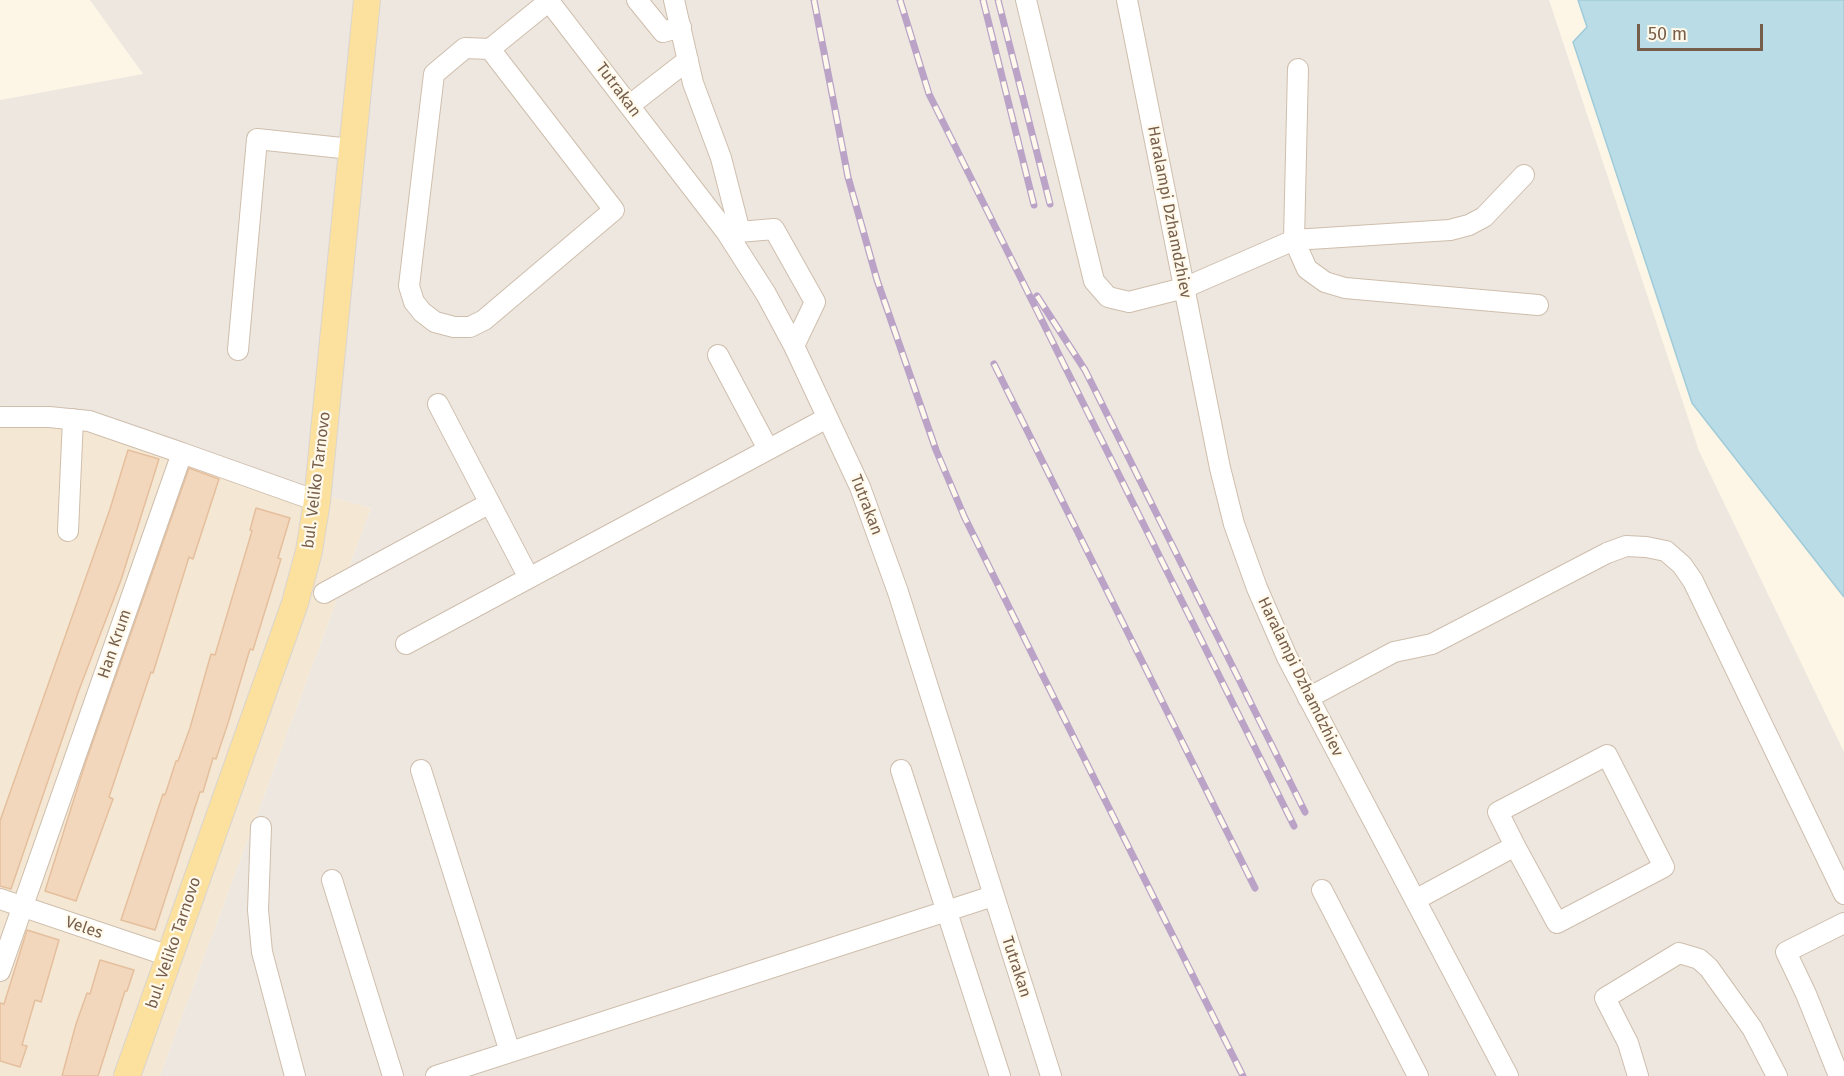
<!DOCTYPE html>
<style>
body{margin:0}
#map{position:relative;width:1844px;height:1076px;overflow:hidden;background:#fdf6e6;font-family:"Fira Sans",sans-serif}
canvas{display:block}
.scale{position:absolute;left:1637px;top:24px;width:126px;height:27px;box-sizing:border-box;border:3px solid #765e4a;border-top:0;padding-left:8px;font-size:18px;line-height:21px;white-space:nowrap;color:#765e4a;-webkit-text-stroke:4px #fff9ec;paint-order:stroke}
</style>
<div id="map">
<canvas width="1844" height="1076"></canvas>
<div class="scale">50 m</div>
</div>
<script>
const g = document.querySelector('canvas').getContext('2d');
g.lineJoin = 'round';
function fillPath(path, color) { g.fillStyle = color; g.fill(path, 'evenodd'); }
const poly = rows => new Path2D(rows.map(r => 'M' + r).join(''));
function stroke(path, color, width, dash) { g.strokeStyle = color; g.lineWidth = width; g.lineCap = dash ? 'butt' : 'round'; g.setLineDash(dash || []); g.stroke(path); }
function label(font, color, halo, rows, align = 'center') {
  g.font = font + ' "Fira Sans",sans-serif'; g.lineWidth = 4.5; g.setLineDash([]); g.textBaseline = 'middle'; g.strokeStyle = halo; g.fillStyle = color; for (const [text, x, y, turn = 0] of rows) {
    g.save(); g.translate(x, y); g.rotate((+turn || 0) * Math.PI / 180); g.textAlign = isNaN(turn) ? turn : align; if (halo) g.strokeText(text, 0, 0); g.fillText(text, 0, 0); g.restore();
  }
}
fillPath(poly([
 [0,405,371,508,160,1076,0,1076]
]), '#f4e8d4');
fillPath(poly([
 [90,0,1549,0,1699,451,1844,752,1844,1076,160,1076,371,508,0,405,0,100,143,74]
]), '#ede7e0');
const water = poly([
 [1578,0,1844,0,1844,597,1692,403,1573,42,1587,27,1578,0]
]);
fillPath(water, '#badce7');
stroke(water, '#a0cbd9', 1.5);
const building = poly([
 [128,450,159,459,121,580,79,690,11,889,0,886,0,821,110,509,128,450],
 [189,468,219,479,193,559,189,557,153,673,151,672,109,797,113,799,76,901,45,891,85,764,189,468],
 [256,508,290,518,278,558,281,559,253,650,250,649,228,723,216,759,213,758,203,792,200,792,155,930,121,920,163,794,165,795,176,761,178,761,190,728,211,654,215,655,252,531,250,530,256,508],
 [27,930,59,940,41,1002,35,1000,22,1045,27,1046,20,1067,0,1061,0,1003,4,1004,27,930],
 [100,960,134,970,127,991,125,991,98,1076,62,1076,76,1024,87,993,90,994,100,960]
]);
fillPath(building, '#f2d7bd');
stroke(building, '#e5bf9d', 1.5);
const minor = poly([
 [548,0,727,233,766,294,794,346,860,487,898,592,1051,1076],
 [637,0,663,32,681,27],
 [674,0,693,83,721,158,740,232],
 [1026,0,1094,281,1108,297,1129,302,1184,288,1294,240,1298,69],
 [1127,0,1220,468,1234,524,1257,588,1287,657,1508,1076],
 [490,49,465,48,434,74,409,286,414,302,422,312,435,322,454,327,470,327,484,320,614,210,490,49,549,1],
 [630,105,688,60],
 [1524,175,1484,217,1469,225,1450,230,1294,240,1307,269,1325,282,1345,288,1538,305],
 [727,233,774,229,815,302,794,346],
 [238,350,257,139,351,149],
 [718,355,768,449],
 [438,404,529,578],
 [0,417,49,417,89,421,182,453],
 [68,531,73,419],
 [324,593,490,503],
 [406,644,827,418],
 [1308,698,1394,652,1432,644,1607,553,1626,546,1646,547,1666,551,1682,565,1693,581,1844,894],
 [421,770,510,1052],
 [901,770,1000,1076],
 [261,827,258,910,262,952,295,1076],
 [332,880,393,1076],
 [1322,890,1418,1076],
 [0,899,169,956],
 [1415,900,1515,846,1498,812,1607,755,1664,867,1557,923,1515,846],
 [0,971,182,453,317,501],
 [436,1076,993,896],
 [1638,1076,1628,1043,1605,998,1679,953,1699,959,1709,968,1752,1028,1777,1076],
 [1839,1076,1806,994,1786,952,1844,923]
]);
const major = poly([
 [127,1076,295,603,309,551,317,501,367,0]
]);
stroke(minor, '#cfbeac', 22);
stroke(major, '#dbd5d0', 28);
stroke(minor, '#fff', 20);
stroke(major, '#fce19e', 26);
const rail = poly([
 [814,0,848,177,877,280,936,450,964,516,1044,678,1243,1076],
 [900,0,929,94,1294,826],
 [983,0,1034,205],
 [998,0,1050,204],
 [1037,296,1085,370,1305,812],
 [994,364,1255,888]
]);
stroke(rail, '#baa3c7', 7);
stroke(rail, '#fff9ec', 4.5, [14]);
label('16px', '#765e4a', '#fff9ec', [
 ["Tutrakan",618,90,53],
 ["Haralampi Dzhamdzhiev",1169,212,79],
 ["bul. Veliko Tarnovo",317,480,-83],
 ["Tutrakan",866,505,69],
 ["Han Krum",115,644,-71],
 ["Haralampi Dzhamdzhiev",1300,677,64],
 ["Veles",84,928,19],
 ["bul. Veliko Tarnovo",174,943,-71],
 ["Tutrakan",1016,967,72]
]);
</script>
